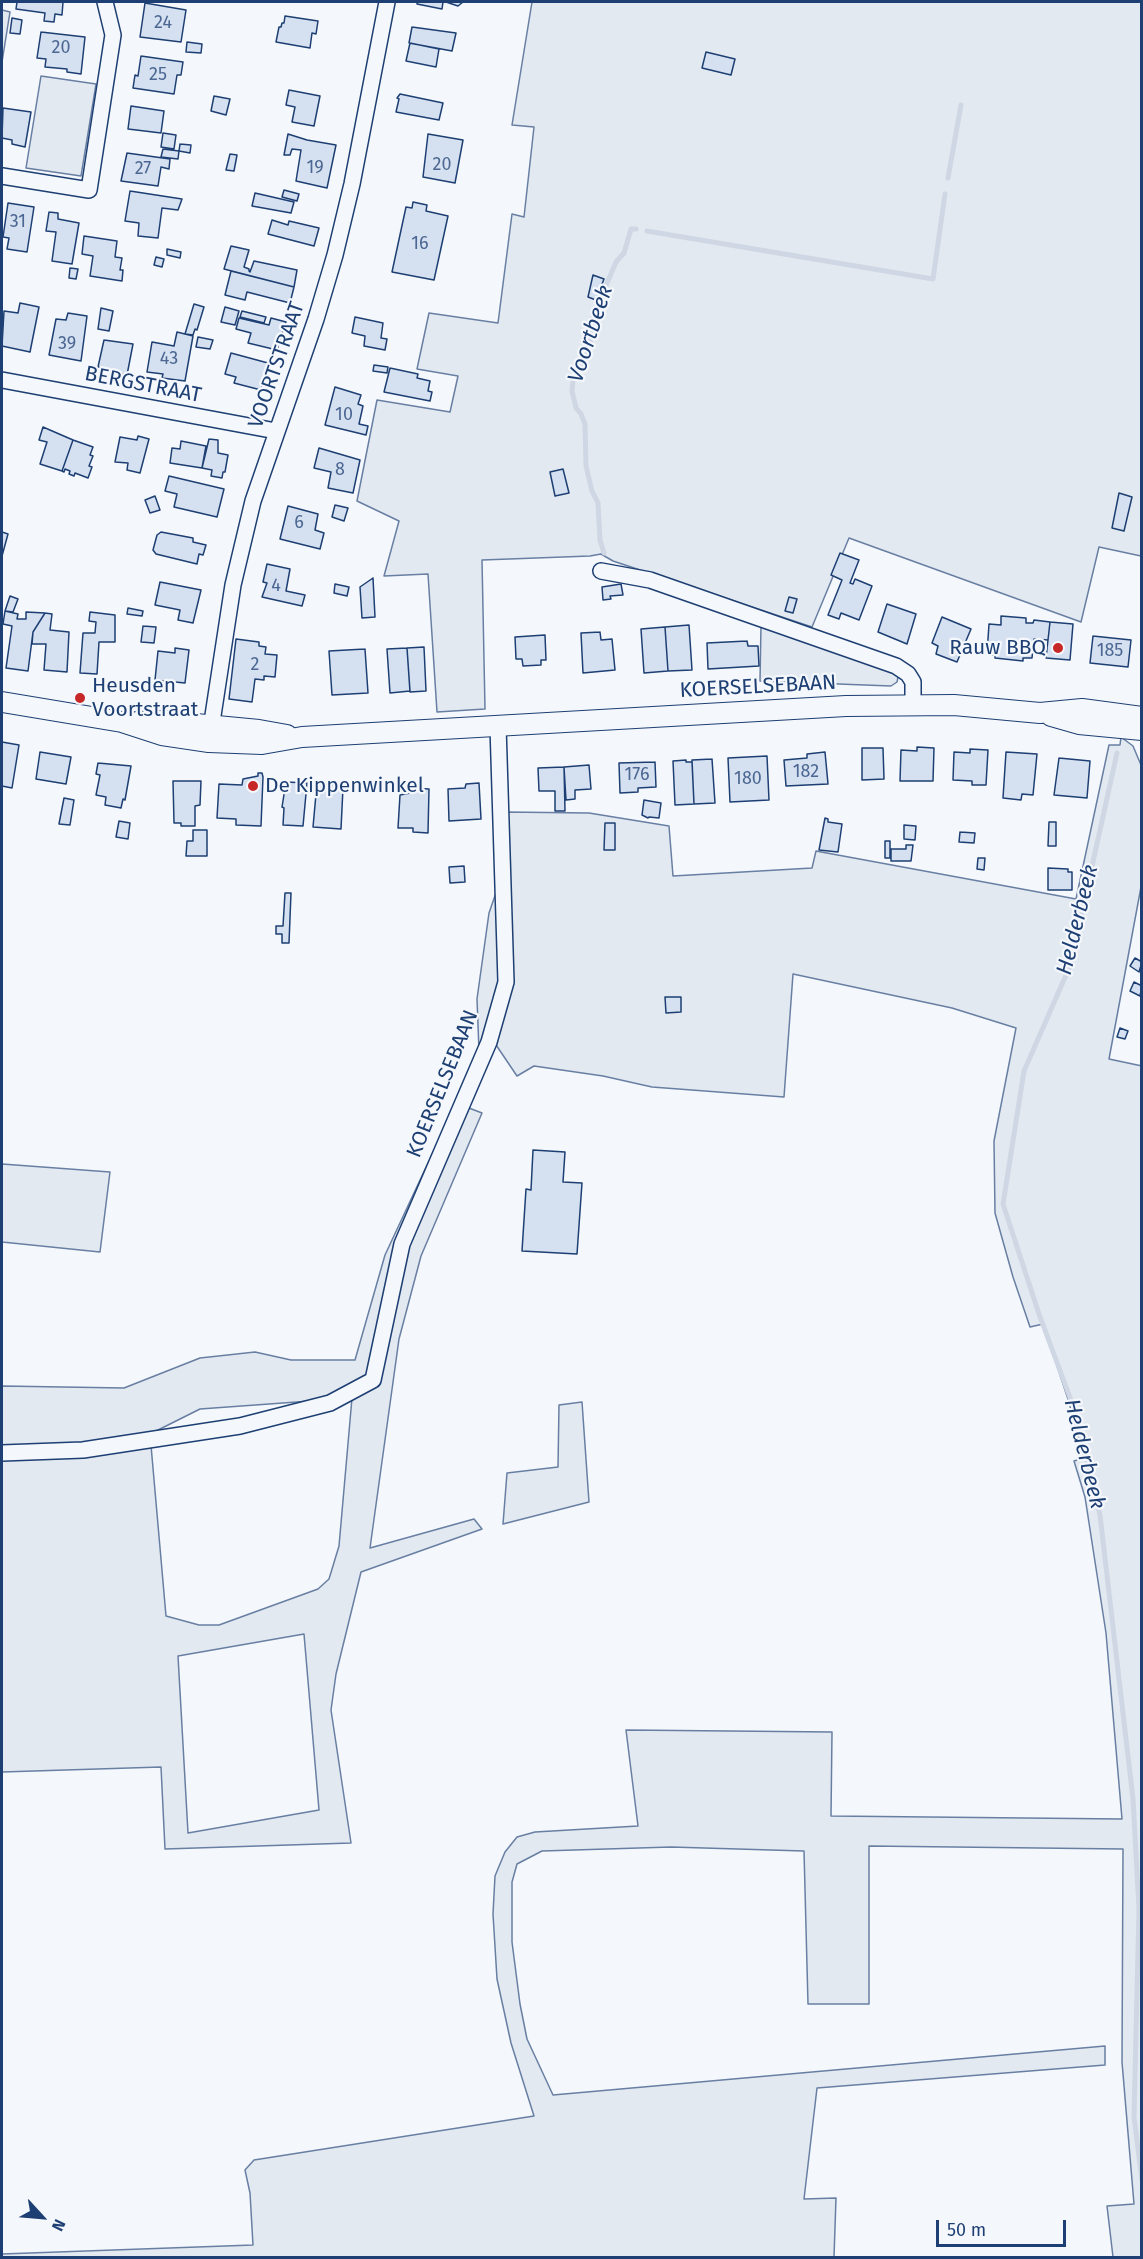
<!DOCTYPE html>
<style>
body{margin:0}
#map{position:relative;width:1143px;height:2259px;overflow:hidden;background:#f4f7fb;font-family:"Fira Sans",sans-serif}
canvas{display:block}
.frame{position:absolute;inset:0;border:3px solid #1d3f73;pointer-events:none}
.north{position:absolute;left:12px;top:2187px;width:60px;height:60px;-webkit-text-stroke:4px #f4f7fb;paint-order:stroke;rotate:116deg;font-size:16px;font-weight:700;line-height:24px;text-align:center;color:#1d3f73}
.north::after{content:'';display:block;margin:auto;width:21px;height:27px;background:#1d3f73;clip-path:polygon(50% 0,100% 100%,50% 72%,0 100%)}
.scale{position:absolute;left:936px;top:2220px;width:130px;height:27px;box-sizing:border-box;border:3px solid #1d3f73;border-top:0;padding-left:8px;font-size:18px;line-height:21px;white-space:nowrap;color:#1d3f73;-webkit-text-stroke:4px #f4f7fb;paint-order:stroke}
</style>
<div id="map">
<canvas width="1143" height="2259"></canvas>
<div class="frame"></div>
<div class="north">N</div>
<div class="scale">50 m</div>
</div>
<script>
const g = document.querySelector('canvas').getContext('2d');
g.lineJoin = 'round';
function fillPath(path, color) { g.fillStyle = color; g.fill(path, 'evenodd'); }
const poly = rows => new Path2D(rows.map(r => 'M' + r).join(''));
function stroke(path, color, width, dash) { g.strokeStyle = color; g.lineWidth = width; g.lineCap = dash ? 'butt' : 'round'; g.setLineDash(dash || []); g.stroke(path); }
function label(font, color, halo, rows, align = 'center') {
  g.font = font + ' "Fira Sans",sans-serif'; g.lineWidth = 4.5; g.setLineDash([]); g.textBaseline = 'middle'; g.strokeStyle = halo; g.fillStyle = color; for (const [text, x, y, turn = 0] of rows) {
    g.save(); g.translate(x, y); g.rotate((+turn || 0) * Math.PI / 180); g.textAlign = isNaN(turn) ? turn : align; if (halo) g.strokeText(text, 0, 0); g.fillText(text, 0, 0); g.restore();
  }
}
const green = poly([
 [532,2,1141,2,1141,556,1099,547,1081,622,849,538,812,627,613,561,601,554,590,556,482,560,485,709,437,712,428,574,384,576,399,521,357,501,377,400,450,412,458,376,417,369,429,313,498,323,512,214,524,217,534,127,512,125,532,2],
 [2,10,10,12,2,62,2,10],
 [41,76,96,84,81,176,26,168,41,76],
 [761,625,891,671,898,677,897,682,891,686,760,681,761,625],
 [1121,737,1133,746,1141,765,1141,887,1109,1059,1142,1066,1141,2257,1113,2257,1107,2206,1134,2204,1122,2062,1123,1849,869,1846,869,2004,808,2004,804,1851,671,1847,542,1851,517,1864,512,1882,512,1942,520,2004,527,2039,553,2095,1105,2046,1105,2065,817,2088,804,2199,836,2198,834,2257,2,2258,2,2254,253,2245,250,2193,245,2170,254,2160,534,2116,511,2043,497,1979,493,1914,495,1876,505,1852,517,1837,535,1832,638,1826,626,1730,832,1732,831,1816,1122,1819,1106,1633,1085,1497,1074,1461,1084,1458,1068,1399,1043,1324,1030,1327,1013,1277,995,1213,994,1141,1016,1028,952,1008,793,974,784,1097,652,1087,603,1076,534,1066,517,1076,488,1033,479,1051,477,999,489,913,498,887,504,812,589,813,669,826,673,876,812,868,816,851,1076,899,1109,745,1120,745,1121,737],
 [456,1103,482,1113,421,1256,399,1339,370,1548,474,1519,482,1529,361,1572,336,1674,331,1710,351,1843,165,1849,161,1767,2,1772,2,1386,124,1388,200,1358,255,1352,291,1360,355,1360,385,1255,456,1103],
 [352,1398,339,1546,329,1579,318,1589,219,1625,199,1625,166,1616,150,1434,200,1409,352,1398],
 [304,1634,319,1810,188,1833,178,1656,304,1634],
 [2,1164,110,1172,100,1252,2,1242,2,1164],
 [582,1402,589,1502,503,1524,507,1473,558,1467,559,1405,582,1402]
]);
fillPath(green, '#e3e9f0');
stroke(green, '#687fa3', 1.5);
stroke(poly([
 [948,178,961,105],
 [647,231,933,279,945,194],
 [604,553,600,540,598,503,592,491,586,466,585,424,581,414,576,408,572,391,573,381,590,348,591,325,594,314,616,262,624,253,631,229,636,229],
 [1117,753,1070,966,1024,1071,1003,1204,1039,1314,1075,1411,1100,1515,1133,1799,1139,1909,1134,2117,1142,2180]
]), '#cfd7e4', 5);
const building = poly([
 [17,2,63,2,62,15,55,14,54,22,44,21,45,13,16,9,17,2],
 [417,2,443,2,442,9,417,4,417,2],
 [446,2,463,2,458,6,446,2],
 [145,3,186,10,181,42,140,37,145,3],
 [285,16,318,21,316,34,312,33,310,48,276,42,279,27,281,27,282,23,284,23,285,16],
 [12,18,22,20,20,34,10,33,12,18],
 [412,27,456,33,452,51,409,43,412,27],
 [41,32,85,37,81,74,67,72,67,69,45,67,46,59,37,58,41,32],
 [187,42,202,44,201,53,186,52,187,42],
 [410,43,439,49,436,67,406,61,410,43],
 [706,52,735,59,731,75,702,68,706,52],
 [141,56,183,62,181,75,177,75,174,94,133,88,135,75,138,76,141,56],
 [289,90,320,96,314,126,292,122,295,107,286,105,289,90],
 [400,94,443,103,439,120,396,112,399,99,397,98,400,94],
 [214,96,230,99,226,115,211,111,214,96],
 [131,106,164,111,161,133,128,129,131,106],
 [3,108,31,112,25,147,12,144,12,140,2,138,3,108],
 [163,133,176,135,174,149,161,147,163,133],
 [288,134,307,140,336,145,327,188,296,181,301,150,292,149,290,155,284,155,288,134],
 [428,134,463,140,455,183,423,177,428,134],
 [180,144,191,145,190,153,179,151,180,144],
 [163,149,179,151,178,159,161,157,163,149],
 [127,153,170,159,169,169,161,167,158,186,121,181,127,153],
 [230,154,237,155,234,171,226,170,230,154],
 [284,190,299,194,297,201,282,197,284,190],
 [130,191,182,199,178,210,162,208,158,238,138,236,139,223,125,221,130,191],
 [255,193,294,202,291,213,252,206,255,193],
 [413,202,427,205,426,211,448,216,434,280,392,272,406,207,412,208,413,202],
 [8,203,34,207,27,252,7,249,9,238,3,237,8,203],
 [49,212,58,213,58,219,79,223,72,264,52,261,56,232,46,231,49,212],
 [272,220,288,225,289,221,319,228,314,246,268,234,272,220],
 [84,236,117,241,115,257,122,258,120,270,123,270,122,281,90,276,93,256,82,254,84,236],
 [231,246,249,250,244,267,249,269,249,271,250,272,254,261,297,270,294,287,224,269,231,246],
 [167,249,181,252,180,258,167,255,167,249],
 [156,257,164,259,162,267,154,265,156,257],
 [70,268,78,269,76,279,69,278,70,268],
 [231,271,294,287,290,303,247,292,245,300,225,295,231,271],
 [593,275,604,279,596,300,588,297,593,275],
 [20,303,39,307,30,352,2,346,4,311,18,313,20,303],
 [194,304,204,307,197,330,195,329,193,335,185,334,194,304],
 [225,307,239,311,235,325,221,322,225,307],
 [101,308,113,311,109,331,98,329,101,308],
 [242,311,266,317,264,323,240,317,242,311],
 [68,313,87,316,81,361,49,355,56,319,66,320,68,313],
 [355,317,383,323,381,338,387,339,385,350,364,346,365,336,352,333,355,317],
 [239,318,269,325,271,318,286,322,277,350,248,343,251,333,236,329,239,318],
 [177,332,193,336,185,381,162,378,163,374,147,372,152,342,174,346,177,332],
 [198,337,213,340,210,349,196,347,198,337],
 [104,340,133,344,127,375,98,367,104,340],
 [231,353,268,363,261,390,234,383,236,377,225,374,231,353],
 [374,365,388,367,387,373,373,371,374,365],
 [390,368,418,374,417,378,430,381,428,391,432,392,430,401,384,392,390,368],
 [335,387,361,395,358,404,363,406,359,424,368,426,366,435,325,425,335,387],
 [43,427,73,440,62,471,40,464,47,442,39,440,43,427],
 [138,436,149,439,140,473,127,470,128,463,115,462,120,437,137,440,138,436],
 [209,439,218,440,218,453,228,455,225,472,223,472,222,478,211,476,212,470,202,468,209,439],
 [73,440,93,447,90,455,93,456,89,466,92,467,88,478,75,473,74,476,69,474,70,471,65,469,64,472,62,471,73,440],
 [181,441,206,446,202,468,170,463,172,448,180,449,181,441],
 [319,448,360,460,353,493,328,488,331,472,314,468,319,448],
 [563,469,569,493,555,496,550,472,563,469],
 [169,476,224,489,217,517,174,507,177,494,165,491,169,476],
 [1119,493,1132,497,1124,531,1112,528,1119,493],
 [155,496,160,510,150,513,145,500,155,496],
 [335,505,348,508,344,521,332,517,335,505],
 [288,506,318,514,315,530,324,533,320,549,280,539,288,506],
 [2,532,8,534,2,556,2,532],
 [161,532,193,538,193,542,206,545,203,555,199,554,197,564,156,554,153,550,157,535,161,532],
 [840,553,859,560,850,583,853,584,855,579,872,586,859,620,841,613,839,619,828,615,842,580,831,575,840,553],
 [267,564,290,569,286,591,305,595,302,606,262,597,267,583,263,582,267,564],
 [373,578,375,617,362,618,360,587,373,578],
 [160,582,201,590,193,623,178,620,180,610,155,605,160,582],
 [335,584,349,587,347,596,334,593,335,584],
 [621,584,623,595,610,596,611,599,603,600,602,587,621,584],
 [10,596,18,599,13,612,5,611,10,596],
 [789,597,797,599,793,613,785,611,789,597],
 [887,604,916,614,907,644,878,632,887,604],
 [128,608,143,611,142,616,127,614,128,608],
 [5,611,18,614,17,619,26,619,26,612,45,613,33,632,28,671,6,668,12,626,3,624,5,611],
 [90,612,115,615,115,642,99,642,97,674,80,673,83,633,95,633,96,622,89,621,90,612],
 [45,613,52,614,50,630,69,632,67,672,44,670,46,644,32,644,33,632,45,613],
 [1001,616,1026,618,1026,623,1033,623,1034,620,1050,622,1048,640,1034,639,1032,658,1023,658,1023,661,995,658,995,655,987,654,989,624,1001,625,1001,616],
 [942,617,971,629,957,662,936,654,938,646,932,643,942,617],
 [1050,622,1073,624,1070,660,1046,658,1050,622],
 [689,625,692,670,668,671,665,627,689,625],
 [143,626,156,627,154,643,141,642,143,626],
 [665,627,668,671,644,673,641,629,665,627],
 [600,632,601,640,612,639,615,670,583,673,581,633,600,632],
 [545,635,546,660,541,660,541,665,523,666,522,659,516,659,515,637,545,635],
 [1093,636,1131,640,1128,667,1090,663,1093,636],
 [236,639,259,642,259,646,266,647,265,654,277,655,275,677,264,676,264,680,255,679,252,702,229,699,236,639],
 [747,641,748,646,758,646,759,666,708,669,707,643,747,641],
 [424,647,426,691,410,692,407,648,424,647],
 [175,648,189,650,185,683,155,680,158,651,175,653,175,648],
 [407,648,410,691,390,693,387,649,407,648],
 [365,649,368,693,332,695,329,651,365,649],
 [2,742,19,745,12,788,2,786,2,742],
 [917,747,934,748,933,781,900,781,901,750,917,751,917,747],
 [862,748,883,748,884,779,862,780,862,748],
 [970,749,988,750,986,785,972,785,972,781,953,780,954,752,970,753,970,749],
 [40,752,71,757,66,784,36,779,40,752],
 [825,752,828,784,786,786,784,760,807,758,807,754,825,752],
 [1006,752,1037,754,1033,795,1022,794,1021,800,1003,798,1006,752],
 [767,756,769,800,730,802,728,758,767,756],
 [1059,758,1090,761,1087,798,1054,795,1059,758],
 [712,759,715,803,694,804,692,760,712,759],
 [686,760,686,762,692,762,694,804,675,805,673,761,686,760],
 [655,762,656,787,638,788,638,792,620,793,619,763,655,762],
 [98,763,131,766,125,800,123,799,121,808,105,805,106,797,96,795,100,775,96,774,98,763],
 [589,765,591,789,575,790,575,799,566,800,564,767,589,765],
 [564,767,565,811,555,811,555,791,539,791,538,768,564,767],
 [258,773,262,773,263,777,261,826,236,825,236,819,217,818,219,784,242,785,243,779,258,776,258,773],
 [173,781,201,781,200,805,195,806,195,826,181,826,181,823,174,823,173,781],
 [286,782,307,783,303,826,283,825,284,808,282,807,286,782],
 [317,783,337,785,337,788,343,788,341,829,313,827,317,783],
 [479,783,481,819,449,821,448,789,465,788,466,784,479,783],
 [410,788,429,789,428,833,413,832,413,828,398,828,400,795,410,793,410,788],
 [64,798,74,800,70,825,59,824,64,798],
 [644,800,661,803,659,818,649,817,648,818,642,815,644,800],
 [825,818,828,819,828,822,842,824,838,852,819,850,825,818],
 [119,821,130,823,128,839,116,837,119,821],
 [1049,822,1056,822,1056,846,1048,846,1049,822],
 [605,823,615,823,615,850,604,850,605,823],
 [904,825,916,826,915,840,904,839,904,825],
 [193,830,207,830,207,856,186,856,187,841,193,841,193,830],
 [960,832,975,833,974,843,959,842,960,832],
 [885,841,890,841,890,858,885,858,885,841],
 [906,845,913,845,911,861,891,861,891,849,906,849,906,845],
 [978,858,985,858,984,870,977,869,978,858],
 [464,866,465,882,450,883,449,867,464,866],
 [1048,868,1068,869,1068,872,1072,872,1072,890,1048,890,1048,868],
 [285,893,291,893,289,943,282,943,282,934,276,934,276,926,283,926,285,893],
 [1135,958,1142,962,1139,972,1130,966,1135,958],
 [1134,982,1142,986,1140,996,1130,991,1134,982],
 [665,997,681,997,681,1012,666,1013,665,997],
 [1120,1028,1128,1031,1125,1039,1117,1037,1120,1028],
 [533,1150,565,1152,563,1182,582,1183,577,1254,522,1251,526,1189,531,1190,533,1150]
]);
fillPath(building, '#d5e0f0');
stroke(building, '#1d3f73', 1.5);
const minor = poly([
 [2,176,89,190,113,35,105,2],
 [2,380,276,431],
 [601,571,650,580,896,666,908,674,913,682,913,705],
 [210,735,233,585,253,501,316,319,335,255,352,184,387,2],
 [2,1453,83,1450,240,1426,330,1403,373,1380,402,1244,489,1042,506,982,498,726]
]);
const tertiary = poly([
 [2,702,122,722,162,735,209,742,262,744,302,737,846,706,954,705,1040,713,1082,709,1142,717],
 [1051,716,1079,724,1142,730],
 [137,722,164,721,259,730,287,735]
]);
stroke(minor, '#1d3f73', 18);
stroke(tertiary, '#1d3f73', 22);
stroke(minor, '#f4f7fb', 15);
stroke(tertiary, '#f4f7fb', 20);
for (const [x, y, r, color] of [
 [1058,648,6,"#c62828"],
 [80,698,6,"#c62828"],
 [253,786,6,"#c62828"]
]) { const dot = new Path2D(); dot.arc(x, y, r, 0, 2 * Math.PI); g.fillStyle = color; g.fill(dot); stroke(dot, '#f4f7fb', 2); }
label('18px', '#4b6792', null, [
 ["24",163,23],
 ["20",61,48],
 ["25",158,75],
 ["20",442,165],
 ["19",315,168],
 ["27",143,169],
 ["31",18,222],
 ["16",420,244],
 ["39",67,344],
 ["43",169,359],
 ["10",344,415],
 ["8",340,470],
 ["6",299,523],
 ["4",276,586],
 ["185",1110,651],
 ["2",255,665],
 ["182",806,772],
 ["176",637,775],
 ["180",748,779]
]);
label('21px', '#1d3f73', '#f4f7fb', [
 ["VOORTSTRAAT",277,365,-71],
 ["BERGSTRAAT",143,385,11],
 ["KOERSELSEBAAN",758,687,-3],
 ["KOERSELSEBAAN",443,1084,-68]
]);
label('21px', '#1d3f73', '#f4f7fb', [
 ["Rauw BBQ",1046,648,"right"],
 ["Heusden",92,686],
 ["Voortstraat",92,710],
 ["De Kippenwinkel",265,786]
], 'left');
label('italic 22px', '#1d3f73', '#f4f7fb', [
 ["Voortbeek",591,334,-72],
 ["Helderbeek",1078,920,-76],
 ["Helderbeek",1084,1454,76]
]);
</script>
